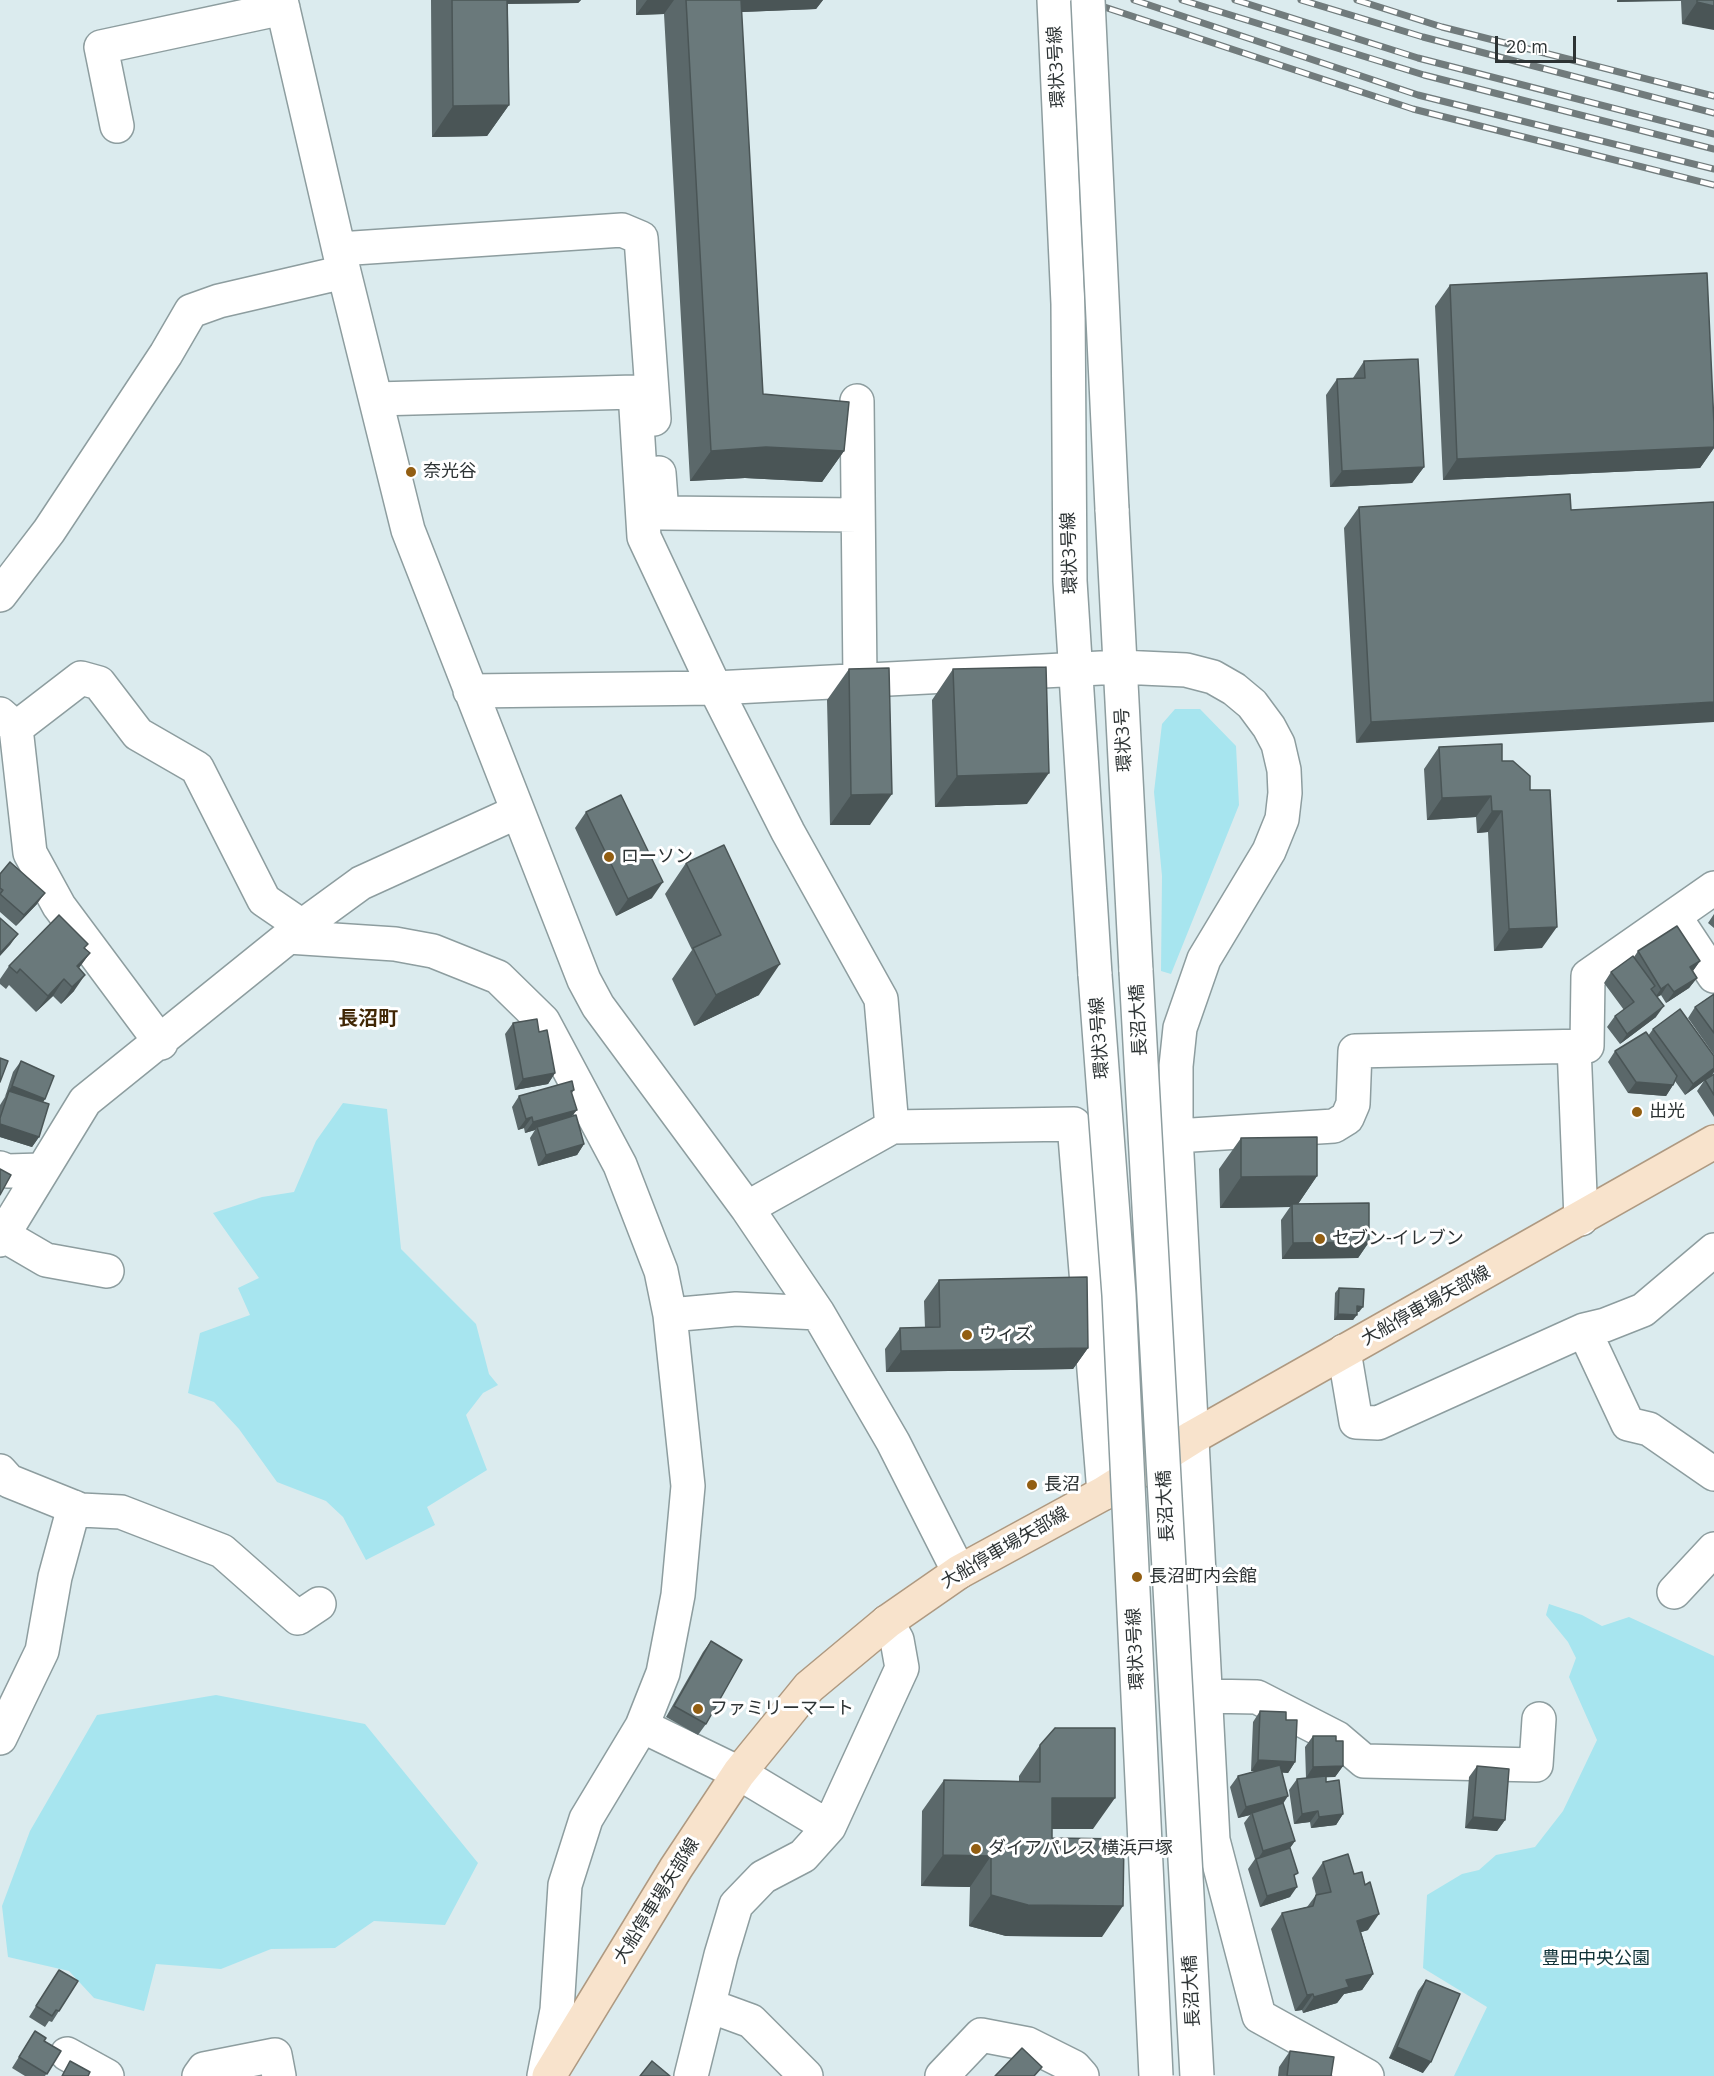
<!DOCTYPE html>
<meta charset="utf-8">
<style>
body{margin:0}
#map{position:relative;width:1714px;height:2076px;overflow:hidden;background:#dbebee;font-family:"Open Sans",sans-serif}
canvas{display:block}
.scale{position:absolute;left:1495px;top:36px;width:81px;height:27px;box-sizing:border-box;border:3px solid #2d3334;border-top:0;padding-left:8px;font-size:18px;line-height:21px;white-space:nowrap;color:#2d3334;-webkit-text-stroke:4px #fff;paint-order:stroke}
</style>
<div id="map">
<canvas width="1714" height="2076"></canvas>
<div class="scale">20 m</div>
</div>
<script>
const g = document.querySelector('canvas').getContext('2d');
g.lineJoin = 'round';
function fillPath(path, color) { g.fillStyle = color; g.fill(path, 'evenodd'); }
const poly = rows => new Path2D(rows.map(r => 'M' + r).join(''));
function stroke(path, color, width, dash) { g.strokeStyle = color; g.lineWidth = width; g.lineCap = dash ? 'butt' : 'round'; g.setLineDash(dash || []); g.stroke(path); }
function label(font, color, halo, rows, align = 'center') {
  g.font = font + ' "Open Sans","Noto Sans JP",sans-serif'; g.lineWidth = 6; g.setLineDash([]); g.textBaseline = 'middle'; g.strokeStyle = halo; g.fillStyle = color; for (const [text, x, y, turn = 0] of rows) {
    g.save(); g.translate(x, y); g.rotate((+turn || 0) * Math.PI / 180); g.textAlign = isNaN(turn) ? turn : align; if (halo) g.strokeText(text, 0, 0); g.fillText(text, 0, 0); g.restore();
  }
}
fillPath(poly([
 [1175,709,1200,709,1236,746,1239,805,1171,974,1161,971,1162,876,1154,792,1162,724],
 [343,1103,387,1109,401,1249,476,1324,489,1374,498,1385,483,1393,466,1415,487,1470,427,1507,435,1525,366,1560,343,1517,326,1501,277,1482,239,1429,214,1402,188,1393,200,1333,250,1315,238,1288,259,1278,213,1213,262,1197,294,1192,316,1141],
 [1549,1604,1582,1615,1602,1626,1629,1617,1714,1656,1714,2076,1454,2076,1487,2007,1423,1968,1427,1895,1462,1874,1479,1870,1496,1855,1535,1847,1563,1811,1597,1740,1569,1677,1576,1658,1568,1642,1546,1615],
 [216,1695,365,1724,478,1863,445,1925,374,1921,335,1948,271,1949,221,1969,156,1964,144,2011,94,1998,69,1971,8,1957,2,1906,30,1831,97,1715]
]), '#a7e5ef');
const minor = poly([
 [281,0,344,272,408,530,584,980,598,1006,747,1208,818,1313,893,1442,959,1572],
 [1054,0,1068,304,1070,581,1095,975],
 [117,126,101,47,283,8],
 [339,249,622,230,641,238,654,419],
 [376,399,635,392,644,537,715,688,788,832,881,999,892,1127],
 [857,401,860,680],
 [659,473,662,513,858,515],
 [1112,509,1136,971],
 [0,595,49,531,166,354,191,311,219,301,344,272],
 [470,691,715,688,1120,667,1186,670,1213,677,1234,689,1252,704,1269,727,1278,744,1284,770,1285,793,1282,819,1269,851,1204,959,1180,1028,1176,1066,1176,1136,1213,1840,1259,2016,1367,2076],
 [0,714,16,728,30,853,59,906,161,1043],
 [16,728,81,678,99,683,138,734,197,768,264,900,302,926],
 [1675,917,1714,976],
 [288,937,395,944,433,951,498,977,543,1021,620,1165,661,1271,670,1315,688,1486,678,1595,663,1673,642,1726,739,1773,829,1827],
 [1574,1046,1581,1219],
 [1176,1136,1334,1126,1347,1118,1353,1104,1355,1051,1587,1046,1588,976,1714,888],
 [0,1168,7,1171,41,1170],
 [747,1208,892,1127,1074,1124,1104,1493],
 [3,1235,46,1260,107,1271],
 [0,1240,85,1101,302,926,361,883,517,812],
 [670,1315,736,1309,818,1313],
 [1584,1330,1628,1424,1649,1429,1714,1474],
 [1344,1351,1356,1422,1378,1423,1584,1330,1605,1325,1643,1310,1714,1250],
 [0,1471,9,1481,81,1510,121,1512,222,1551,298,1618,319,1604],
 [1674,1592,1714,1549],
 [1205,1696,1257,1697,1337,1738,1364,1761,1536,1765,1539,1719],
 [0,1738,42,1651,55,1577,74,1507],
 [710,2006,751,2021,806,2076],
 [67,2054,107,2076],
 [199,2076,204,2069,275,2055,279,2076],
 [544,2076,557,2010,565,1885,586,1819,642,1726],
 [691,2076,721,1955,736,1905,763,1877,803,1856,829,1827,902,1668,897,1640,887,1622],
 [942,2076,981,2035,1028,2044,1074,2067,1082,2076]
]);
const major = poly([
 [549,2076,676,1868,739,1773,809,1687,887,1622,959,1572,1104,1493,1193,1437,1714,1142]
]);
stroke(minor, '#8d9d9f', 36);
stroke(major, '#ae9981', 36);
stroke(minor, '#fff', 33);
stroke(major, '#f8e3cc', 33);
const rail = poly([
 [1083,0,1413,109,1714,185],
 [1134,0,1418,95,1714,169],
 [1182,0,1424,75,1714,149],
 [1235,0,1418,58,1714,134],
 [1301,0,1423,37,1714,113],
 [1357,0,1442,27,1714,96]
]);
stroke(rail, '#717b7c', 7);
stroke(rail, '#fff', 4.5, [14]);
const minorBridge = poly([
 [1088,0,1112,509],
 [1136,971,1197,2076],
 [1095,975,1119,1295,1156,2076]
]);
stroke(minorBridge, '#8d9d9f', 36, []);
stroke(minorBridge, '#fff', 33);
fillPath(poly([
 [431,0,581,0,578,3,508,4,509,105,487,136,432,137],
 [636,0,823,0,816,9,741,12,763,394,844,451,822,482,745,478,690,481,664,14,636,15],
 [1617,0,1714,0,1682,24,1681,1,1617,2],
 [1450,285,1714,424,1714,448,1700,468,1443,480,1435,306],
 [1364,361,1424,467,1412,483,1330,487,1326,395,1337,379,1353,378],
 [1359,507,1571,510,1356,743,1344,528],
 [849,669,870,825,830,825,827,700],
 [953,669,1027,804,935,807,932,700],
 [1439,747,1502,761,1530,790,1542,948,1494,951,1488,832,1477,833,1476,817,1427,820,1424,769],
 [586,812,652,898,616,916,575,828],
 [686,863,759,995,694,1026,672,979,692,950,665,894],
 [0,874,37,904,16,926,0,912],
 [1714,914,1714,928,1708,923],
 [85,948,90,953,79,968,74,991,61,1004,53,996,36,1012,9,985,6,989,0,984,0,979,9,966],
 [1638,951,1700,961,1693,971,1697,978,1689,988,1666,1003,1661,995,1657,997,1656,1017,1620,1044,1607,1027,1615,1016,1624,1010,1604,983,1611,972,1634,957],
 [1714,994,1714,1055,1688,1018,1695,1007],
 [513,1023,539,1032,555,1073,548,1084,515,1090,505,1034],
 [1653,1029,1714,1056,1714,1072,1711,1076,1714,1074,1714,1117,1697,1091,1704,1081,1685,1095,1675,1081,1673,1085,1666,1096,1628,1093,1608,1062,1615,1051,1648,1036],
 [21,1061,45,1099,43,1102,39,1137,32,1147,0,1137,0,1105,5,1097,13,1072],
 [574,1090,572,1093,571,1117,584,1144,577,1155,538,1166,530,1138,535,1130,525,1133,524,1128,518,1130,512,1107,519,1096],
 [1241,1138,1317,1176,1298,1204,1369,1242,1358,1258,1282,1259,1281,1220,1290,1207,1220,1208,1219,1169],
 [939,1280,1088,1348,1073,1369,886,1372,885,1349,900,1328,925,1328,924,1301],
 [1339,1288,1359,1312,1357,1312,1353,1320,1334,1320,1335,1293],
 [711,1641,706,1724,698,1735,666,1717,703,1652],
 [1260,1711,1286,1720,1295,1762,1288,1773,1282,1772,1283,1803,1295,1841,1290,1848,1295,1878,1290,1897,1260,1907,1248,1869,1255,1859,1244,1823,1250,1815,1238,1818,1230,1787,1238,1776,1256,1771,1251,1771,1253,1722],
 [1313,1736,1336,1741,1343,1766,1335,1777,1326,1777,1326,1782,1343,1814,1336,1825,1311,1828,1310,1822,1294,1824,1289,1790,1297,1779,1306,1778,1305,1747],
 [1040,1745,1093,1829,1052,1829,1052,1838,1102,1937,1006,1936,969,1926,970,1887,921,1886,922,1811,944,1780,1019,1781,1019,1776],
 [1477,1766,1505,1820,1497,1831,1465,1828,1469,1777],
 [1323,1862,1368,1930,1361,1932,1373,1974,1362,1990,1344,1994,1337,2003,1303,2013,1302,2010,1295,2011,1271,1929,1282,1913,1307,1907,1316,1895,1312,1878],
 [59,1970,59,2011,52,2022,49,2021,45,2027,29,2017],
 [1426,1980,1423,2073,1389,2058,1418,1991],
 [35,2031,44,2041,61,2051,45,2076,25,2076,12,2068],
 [1290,2051,1331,2076,1278,2076,1279,2067]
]), '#5b686a');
fillPath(poly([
 [489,0,581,0,578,3,486,4],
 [647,0,674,0,664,14,636,15],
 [727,0,823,0,816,9,718,13],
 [1619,0,1681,0,1617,2],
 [1697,2,1714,6,1714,30,1682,24],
 [509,105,487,136,432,137,453,106],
 [766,447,844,451,822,482,745,478,690,481,711,451],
 [1714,447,1714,448,1700,468,1443,480,1457,459],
 [1424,467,1412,483,1330,487,1342,471],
 [1714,702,1714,722,1356,743,1371,722],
 [1049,773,1027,804,935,807,957,776],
 [892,794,870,825,830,825,851,795],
 [1491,796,1476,817,1427,820,1442,798],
 [1492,811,1502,811,1488,832,1477,833],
 [663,882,652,898,616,916,628,899],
 [45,893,37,904,16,926,24,915],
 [1557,927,1542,948,1494,951,1509,929],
 [18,934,10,945,0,956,0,953],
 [90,953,78,969,65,982,77,966],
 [1700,961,1692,972,1690,967],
 [780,964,759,995,694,1026,716,995],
 [85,975,74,991,61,1004,72,987],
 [1697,978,1689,988,1666,1003,1674,992],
 [64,979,53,996,36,1012,48,996],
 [1668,984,1661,995,1654,999,1661,989],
 [1664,1006,1656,1017,1620,1044,1627,1034],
 [1714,1068,1714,1072,1712,1075,1685,1095,1693,1084],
 [555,1073,548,1084,515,1090,523,1079],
 [1636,1082,1673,1085,1666,1096,1628,1093],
 [12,1086,45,1099,38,1110,9,1091,4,1097],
 [577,1110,569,1120,537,1127,535,1130,525,1133,533,1122],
 [532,1117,524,1128,518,1130,526,1119],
 [0,1124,39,1137,32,1147,0,1137],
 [584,1144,577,1155,538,1166,546,1155],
 [1317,1176,1296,1207,1292,1204,1290,1207,1220,1208,1241,1177],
 [1369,1242,1358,1258,1282,1259,1293,1243],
 [1357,1306,1363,1307,1359,1312,1354,1312],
 [1338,1314,1357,1315,1353,1320,1334,1320],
 [1088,1348,1073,1369,886,1372,901,1351],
 [1258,1760,1295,1762,1288,1773,1251,1771],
 [1343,1766,1335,1777,1306,1778,1313,1767],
 [1288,1796,1281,1807,1252,1813,1250,1815,1238,1818,1246,1807],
 [1052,1798,1115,1798,1093,1829,1030,1829],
 [1318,1811,1310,1822,1294,1824,1302,1814],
 [1343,1814,1336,1825,1311,1828,1319,1817],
 [1473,1817,1505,1820,1497,1831,1465,1828],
 [1295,1841,1287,1852,1256,1862,1263,1851],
 [943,1855,991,1856,970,1887,921,1886],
 [1297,1887,1290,1897,1260,1907,1267,1896],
 [991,1895,1123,1906,1102,1937,1006,1936,969,1926],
 [1379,1914,1368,1930,1346,1937,1357,1921],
 [1373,1974,1362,1990,1344,1994,1337,2003,1303,2013,1314,1997,1346,1980],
 [1313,1994,1302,2010,1295,2011,1307,1995],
 [1397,2047,1431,2062,1423,2073,1389,2058]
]), '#4a5556');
const building = poly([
 [452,0,507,0,509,105,453,106,452,0],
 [686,0,741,0,763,394,849,402,844,451,766,447,711,451,686,0],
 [1697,0,1714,0,1714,6,1697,2,1697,0],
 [1707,273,1714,424,1714,447,1457,459,1450,285,1707,273],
 [1418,359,1424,467,1342,471,1337,379,1365,378,1364,361,1418,359],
 [1570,494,1571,510,1714,502,1714,702,1371,722,1359,507,1570,494],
 [1046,667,1049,773,957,776,953,669,1046,667],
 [889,668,892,794,851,795,849,669,889,668],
 [1502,744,1502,761,1513,761,1530,776,1530,790,1550,790,1557,927,1509,929,1502,811,1492,811,1491,796,1442,798,1439,747,1502,744],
 [621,795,663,882,628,899,586,812,621,795],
 [724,845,780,964,716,995,693,948,721,935,686,863,724,845],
 [10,862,45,893,24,915,0,894,3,890,0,888,0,874,10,862],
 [59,915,88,944,84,948,90,953,77,966,85,975,72,987,64,979,48,996,20,969,17,973,9,966,59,915],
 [0,918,18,934,0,953,0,918],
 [1677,926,1700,961,1690,967,1697,978,1674,992,1668,984,1661,989,1638,951,1677,926],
 [1633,956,1655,986,1651,989,1664,1006,1627,1034,1615,1016,1634,1002,1611,972,1633,956],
 [1714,994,1714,1033,1695,1007,1714,994],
 [1680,1009,1714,1056,1714,1068,1693,1084,1653,1029,1680,1009],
 [537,1019,539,1032,547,1030,555,1073,523,1079,513,1023,537,1019],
 [1646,1032,1677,1076,1673,1085,1636,1082,1615,1051,1646,1032],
 [0,1058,8,1061,0,1082,0,1058],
 [21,1061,54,1076,45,1099,12,1086,21,1061],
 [1714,1074,1714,1095,1705,1080,1714,1074],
 [572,1081,574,1090,571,1091,577,1110,533,1122,532,1117,526,1119,519,1096,572,1081],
 [9,1091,49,1104,39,1137,0,1124,0,1118,9,1091],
 [576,1115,584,1144,546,1155,537,1127,576,1115],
 [1317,1137,1317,1176,1241,1177,1241,1138,1317,1137],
 [0,1169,11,1175,0,1195,0,1169],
 [1369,1203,1369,1242,1293,1243,1292,1204,1369,1203],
 [1087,1277,1088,1348,901,1351,900,1328,940,1327,939,1280,1087,1277],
 [1339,1288,1364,1289,1363,1307,1357,1306,1357,1315,1338,1314,1339,1288],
 [711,1641,742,1660,706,1724,674,1706,711,1641],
 [1260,1711,1286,1712,1286,1720,1297,1720,1295,1762,1258,1760,1260,1711],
 [1055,1728,1115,1728,1115,1798,1052,1798,1052,1838,1124,1839,1123,1906,1028,1905,991,1895,991,1856,943,1855,944,1780,1040,1782,1040,1745,1055,1728],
 [1313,1736,1336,1736,1336,1741,1343,1741,1343,1766,1313,1767,1313,1736],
 [1280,1765,1288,1796,1246,1807,1238,1776,1280,1765],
 [1477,1766,1509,1769,1505,1820,1473,1817,1477,1766],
 [1326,1776,1326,1782,1339,1780,1343,1814,1319,1817,1318,1811,1302,1814,1297,1779,1326,1776],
 [1283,1803,1295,1841,1263,1851,1252,1813,1283,1803],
 [1290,1848,1298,1873,1294,1875,1297,1887,1267,1896,1256,1859,1290,1848],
 [1348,1854,1354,1874,1362,1872,1365,1885,1370,1882,1379,1914,1357,1921,1373,1974,1346,1980,1349,1987,1314,1997,1313,1994,1307,1995,1282,1913,1313,1906,1316,1895,1331,1892,1323,1862,1348,1854],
 [59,1970,78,1981,59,2011,56,2010,52,2016,36,2006,59,1970],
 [1426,1980,1460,1994,1431,2062,1397,2047,1426,1980],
 [35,2031,46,2038,44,2041,61,2051,47,2074,19,2057,35,2031],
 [1022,2048,1042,2067,1034,2076,995,2076,1022,2048],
 [1290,2051,1334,2057,1331,2076,1287,2076,1290,2051],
 [70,2061,90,2072,88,2076,62,2076,70,2061],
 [652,2061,670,2076,640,2076,652,2061]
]);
fillPath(building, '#6a797b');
stroke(building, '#4a5556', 1.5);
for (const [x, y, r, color] of [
 [411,472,6,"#925e12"],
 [609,857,6,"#925e12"],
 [1637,1112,6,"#925e12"],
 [1320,1239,6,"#925e12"],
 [967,1335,6,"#925e12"],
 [1032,1485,6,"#925e12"],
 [1137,1577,6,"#925e12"],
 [698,1709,6,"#925e12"],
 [976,1849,6,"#925e12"]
]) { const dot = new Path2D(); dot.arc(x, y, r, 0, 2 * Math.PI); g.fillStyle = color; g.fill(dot); stroke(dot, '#fff', 2); }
label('18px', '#2d3334', '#fff', [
 ["環状3号線",1057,67,-93],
 ["環状3号線",1070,553,-92],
 ["環状3号",1124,740,-93],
 ["長沼大橋",1139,1020,-93],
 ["環状3号線",1100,1038,-94],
 ["大船停車場矢部線",1426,1306,-29],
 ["長沼大橋",1166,1506,-93],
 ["大船停車場矢部線",1005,1548,-30],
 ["環状3号線",1136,1649,-93],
 ["大船停車場矢部線",657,1901,-58],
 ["長沼大橋",1192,1991,-93]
]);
label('18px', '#2d3334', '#fff', [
 ["奈光谷",423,472],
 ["ローソン",621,857],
 ["出光",1649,1112],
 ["セブン-イレブン",1332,1239],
 ["ウィズ",979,1335],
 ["長沼",1044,1485],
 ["長沼町内会館",1149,1577],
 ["ファミリーマート",710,1709],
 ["ダイアパレス 横浜戸塚",988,1849]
], 'left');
label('18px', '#103237', '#fff', [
 ["豊田中央公園",1596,1959]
]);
label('bold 20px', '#402604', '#fff', [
 ["長沼町",368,1019]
]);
</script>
